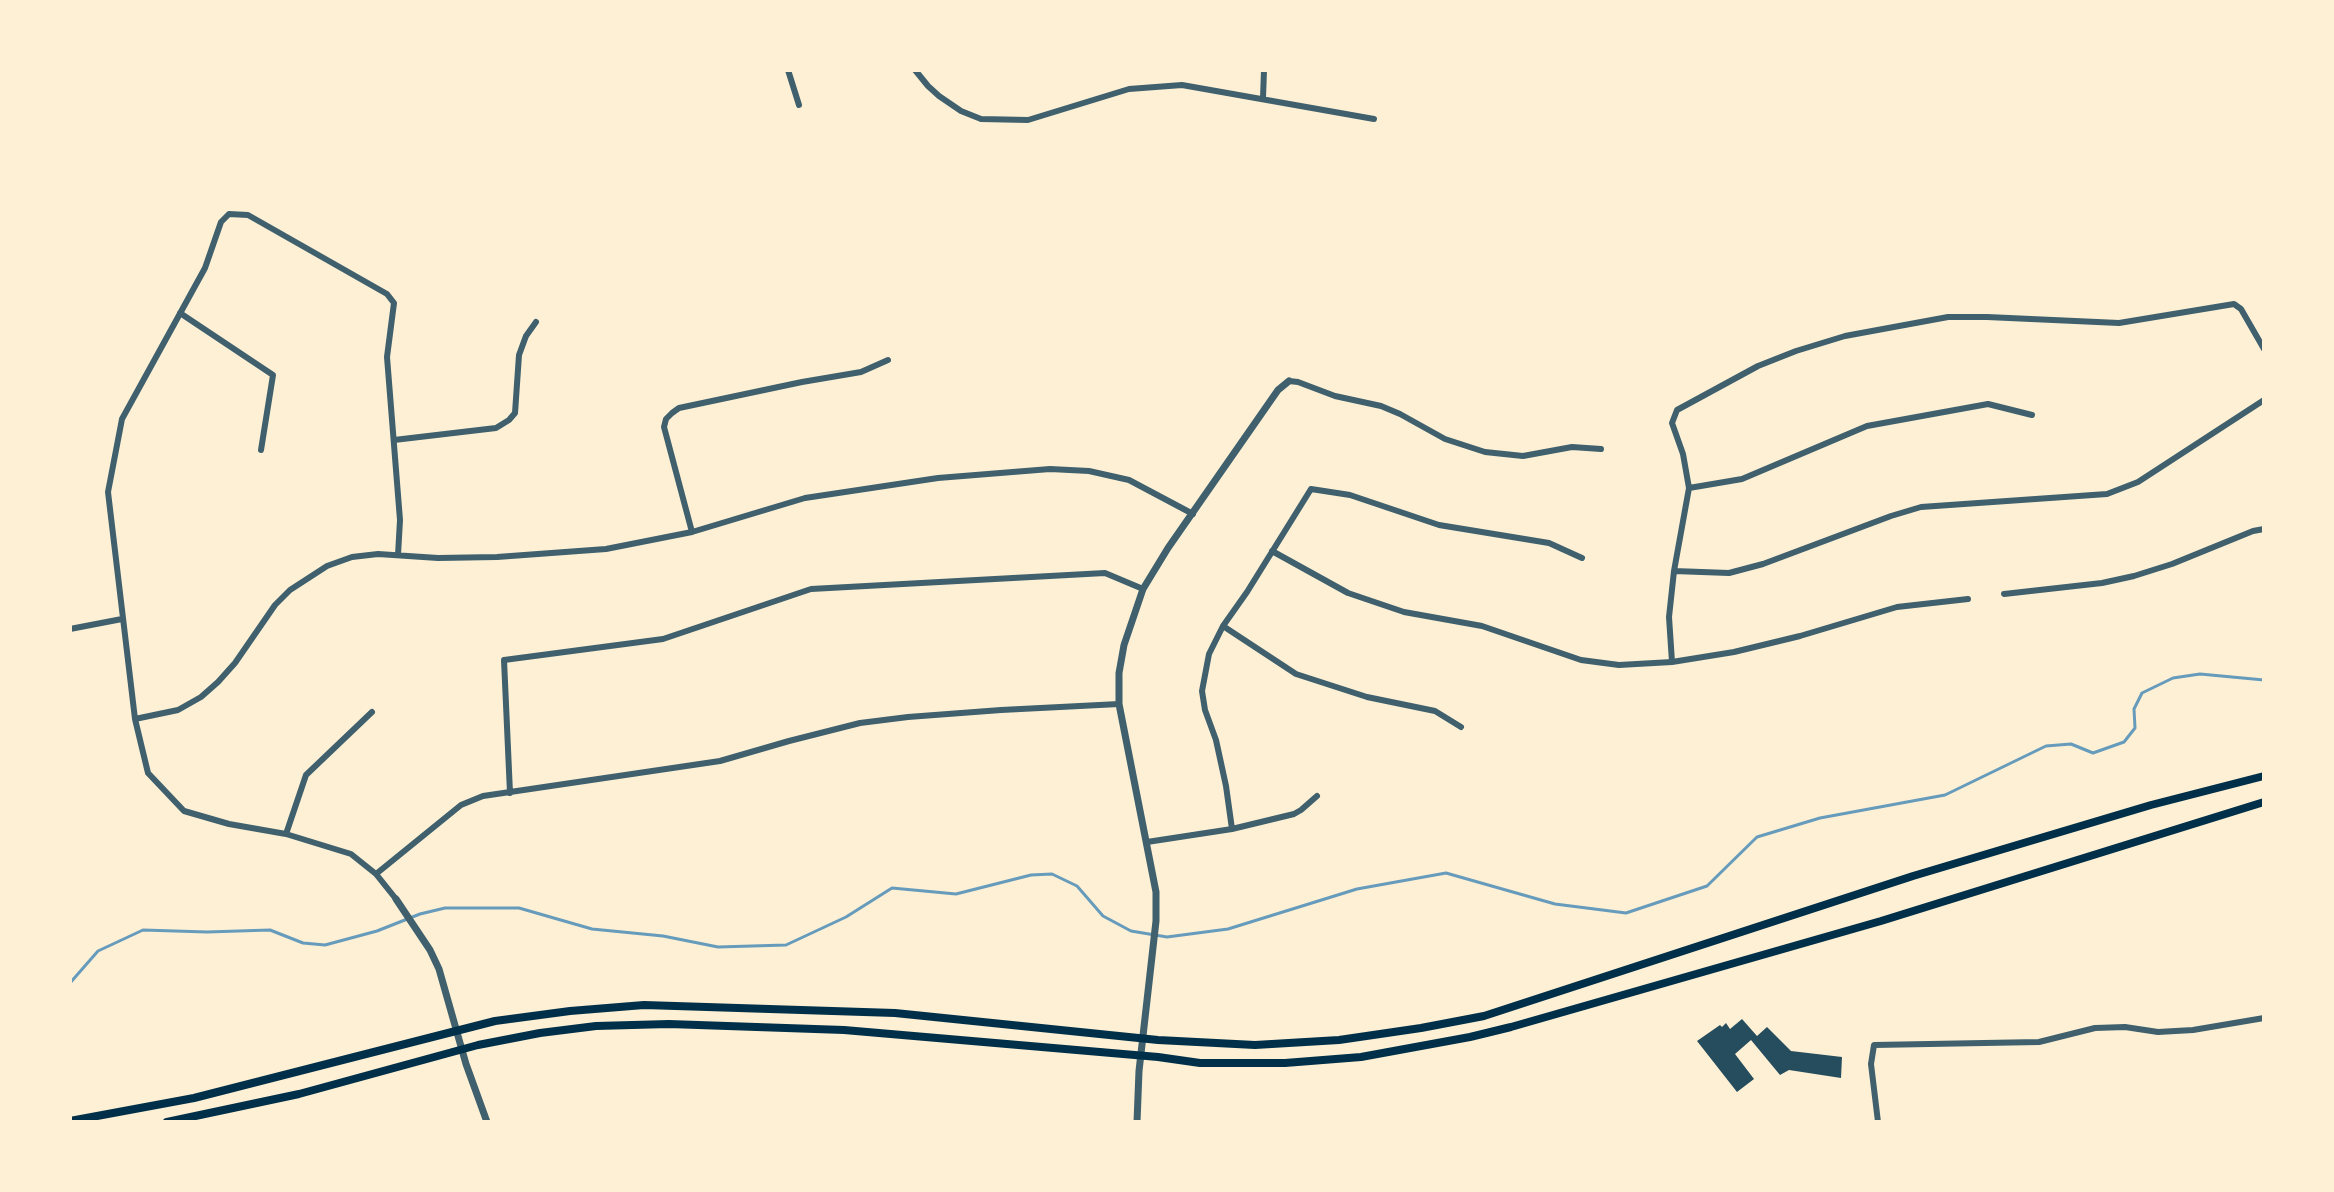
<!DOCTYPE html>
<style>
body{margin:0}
#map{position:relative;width:2334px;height:1192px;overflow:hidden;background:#fdf0d5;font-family:"PT Serif",serif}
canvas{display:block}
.frame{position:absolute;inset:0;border:72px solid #fdf0d5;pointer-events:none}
</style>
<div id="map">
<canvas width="2334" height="1192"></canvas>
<div class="frame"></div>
</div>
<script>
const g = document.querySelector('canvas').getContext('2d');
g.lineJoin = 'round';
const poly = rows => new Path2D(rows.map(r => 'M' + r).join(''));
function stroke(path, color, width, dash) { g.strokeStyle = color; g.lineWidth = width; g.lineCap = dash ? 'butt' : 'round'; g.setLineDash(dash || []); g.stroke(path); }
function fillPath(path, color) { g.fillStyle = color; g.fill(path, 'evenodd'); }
stroke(poly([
 [70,983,98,951,143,930,207,932,270,930,303,943,325,945,377,931,420,914,445,908,519,908,592,929,663,936,718,947,786,945,846,917,892,888,956,894,1031,875,1052,874,1077,886,1103,916,1131,931,1167,937,1228,929,1357,889,1446,873,1555,904,1626,913,1707,886,1757,837,1820,818,1945,795,2046,746,2071,744,2093,753,2124,742,2135,728,2134,709,2142,693,2173,678,2200,674,2264,680]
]), '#669bbc', 3);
fillPath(poly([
 [1742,1019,1757,1036,1767,1027,1791,1051,1842,1057,1841,1078,1789,1070,1780,1075,1751,1040,1735,1054,1754,1079,1737,1092,1697,1041,1720,1025,1722,1027,1726,1023,1730,1029]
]), '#264d5e');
stroke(poly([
 [788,70,799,105],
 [915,70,928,86,939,96,961,111,981,119,1028,120,1129,89,1182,85,1374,119],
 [1263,98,1264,70],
 [180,313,273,375,261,450],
 [1289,381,1298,382,1335,396,1381,406,1400,414,1445,439,1485,452,1523,456,1572,447,1601,449],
 [394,440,496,428,509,420,515,413,519,355,526,336,536,322],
 [1689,488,1742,479,1867,426,1988,404,2032,415],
 [692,532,664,427,666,419,672,413,679,408,802,382,861,372,888,360],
 [1272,551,1348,593,1404,612,1482,626,1581,660,1619,665,1672,662,1734,652,1800,636,1897,607,1968,599],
 [1674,571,1729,573,1763,564,1891,516,1921,507,2107,494,2138,482,2264,400],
 [2004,594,2102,583,2134,576,2172,564,2253,531,2264,529],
 [1223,626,1296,674,1367,697,1435,711,1461,727],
 [70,629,122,619],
 [1672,662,1669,617,1674,571,1689,488,1683,454,1672,423,1677,410,1758,366,1796,351,1845,336,1948,317,1987,317,2119,323,2234,304,2241,309,2264,349],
 [135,719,178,710,201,697,218,682,235,663,275,605,290,590,327,566,352,557,378,554,438,558,497,557,606,549,692,532,805,498,938,478,1050,469,1089,471,1129,480,1193,514],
 [510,793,504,660,663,639,811,589,1105,573,1143,589],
 [1232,829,1226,786,1216,740,1205,710,1202,691,1209,654,1223,626,1247,592,1311,489,1350,495,1439,525,1549,543,1582,558],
 [286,834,306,775,372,712],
 [1147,842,1232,829,1294,814,1301,810,1317,796],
 [376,874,461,805,483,796,720,761,789,741,860,723,908,717,1001,710,1119,704],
 [396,899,376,874,351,854,286,834,229,824,184,811,148,773,135,719,108,492,122,419,205,268,221,222,229,214,248,215,387,294,394,303,387,357,400,520,398,555],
 [1878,1122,1871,1064,1874,1045,2039,1042,2095,1028,2125,1027,2158,1032,2193,1030,2264,1018]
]), '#3f606c', 6);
stroke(poly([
 [396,899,430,950,439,969,466,1064,487,1122],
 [1137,1122,1139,1071,1156,921,1156,892,1119,704,1119,673,1124,645,1143,589,1168,548,1278,390,1289,381]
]), '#3f606c', 7);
stroke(poly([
 [70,1121,194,1098,495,1021,570,1011,644,1005,895,1013,1158,1040,1255,1045,1339,1040,1421,1028,1484,1016,1913,876,2151,805,2264,776],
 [167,1122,299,1094,478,1045,540,1033,596,1026,669,1024,844,1030,1158,1057,1200,1063,1285,1063,1361,1057,1470,1037,1511,1027,1881,921,2264,802]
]), '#003049', 8);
</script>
